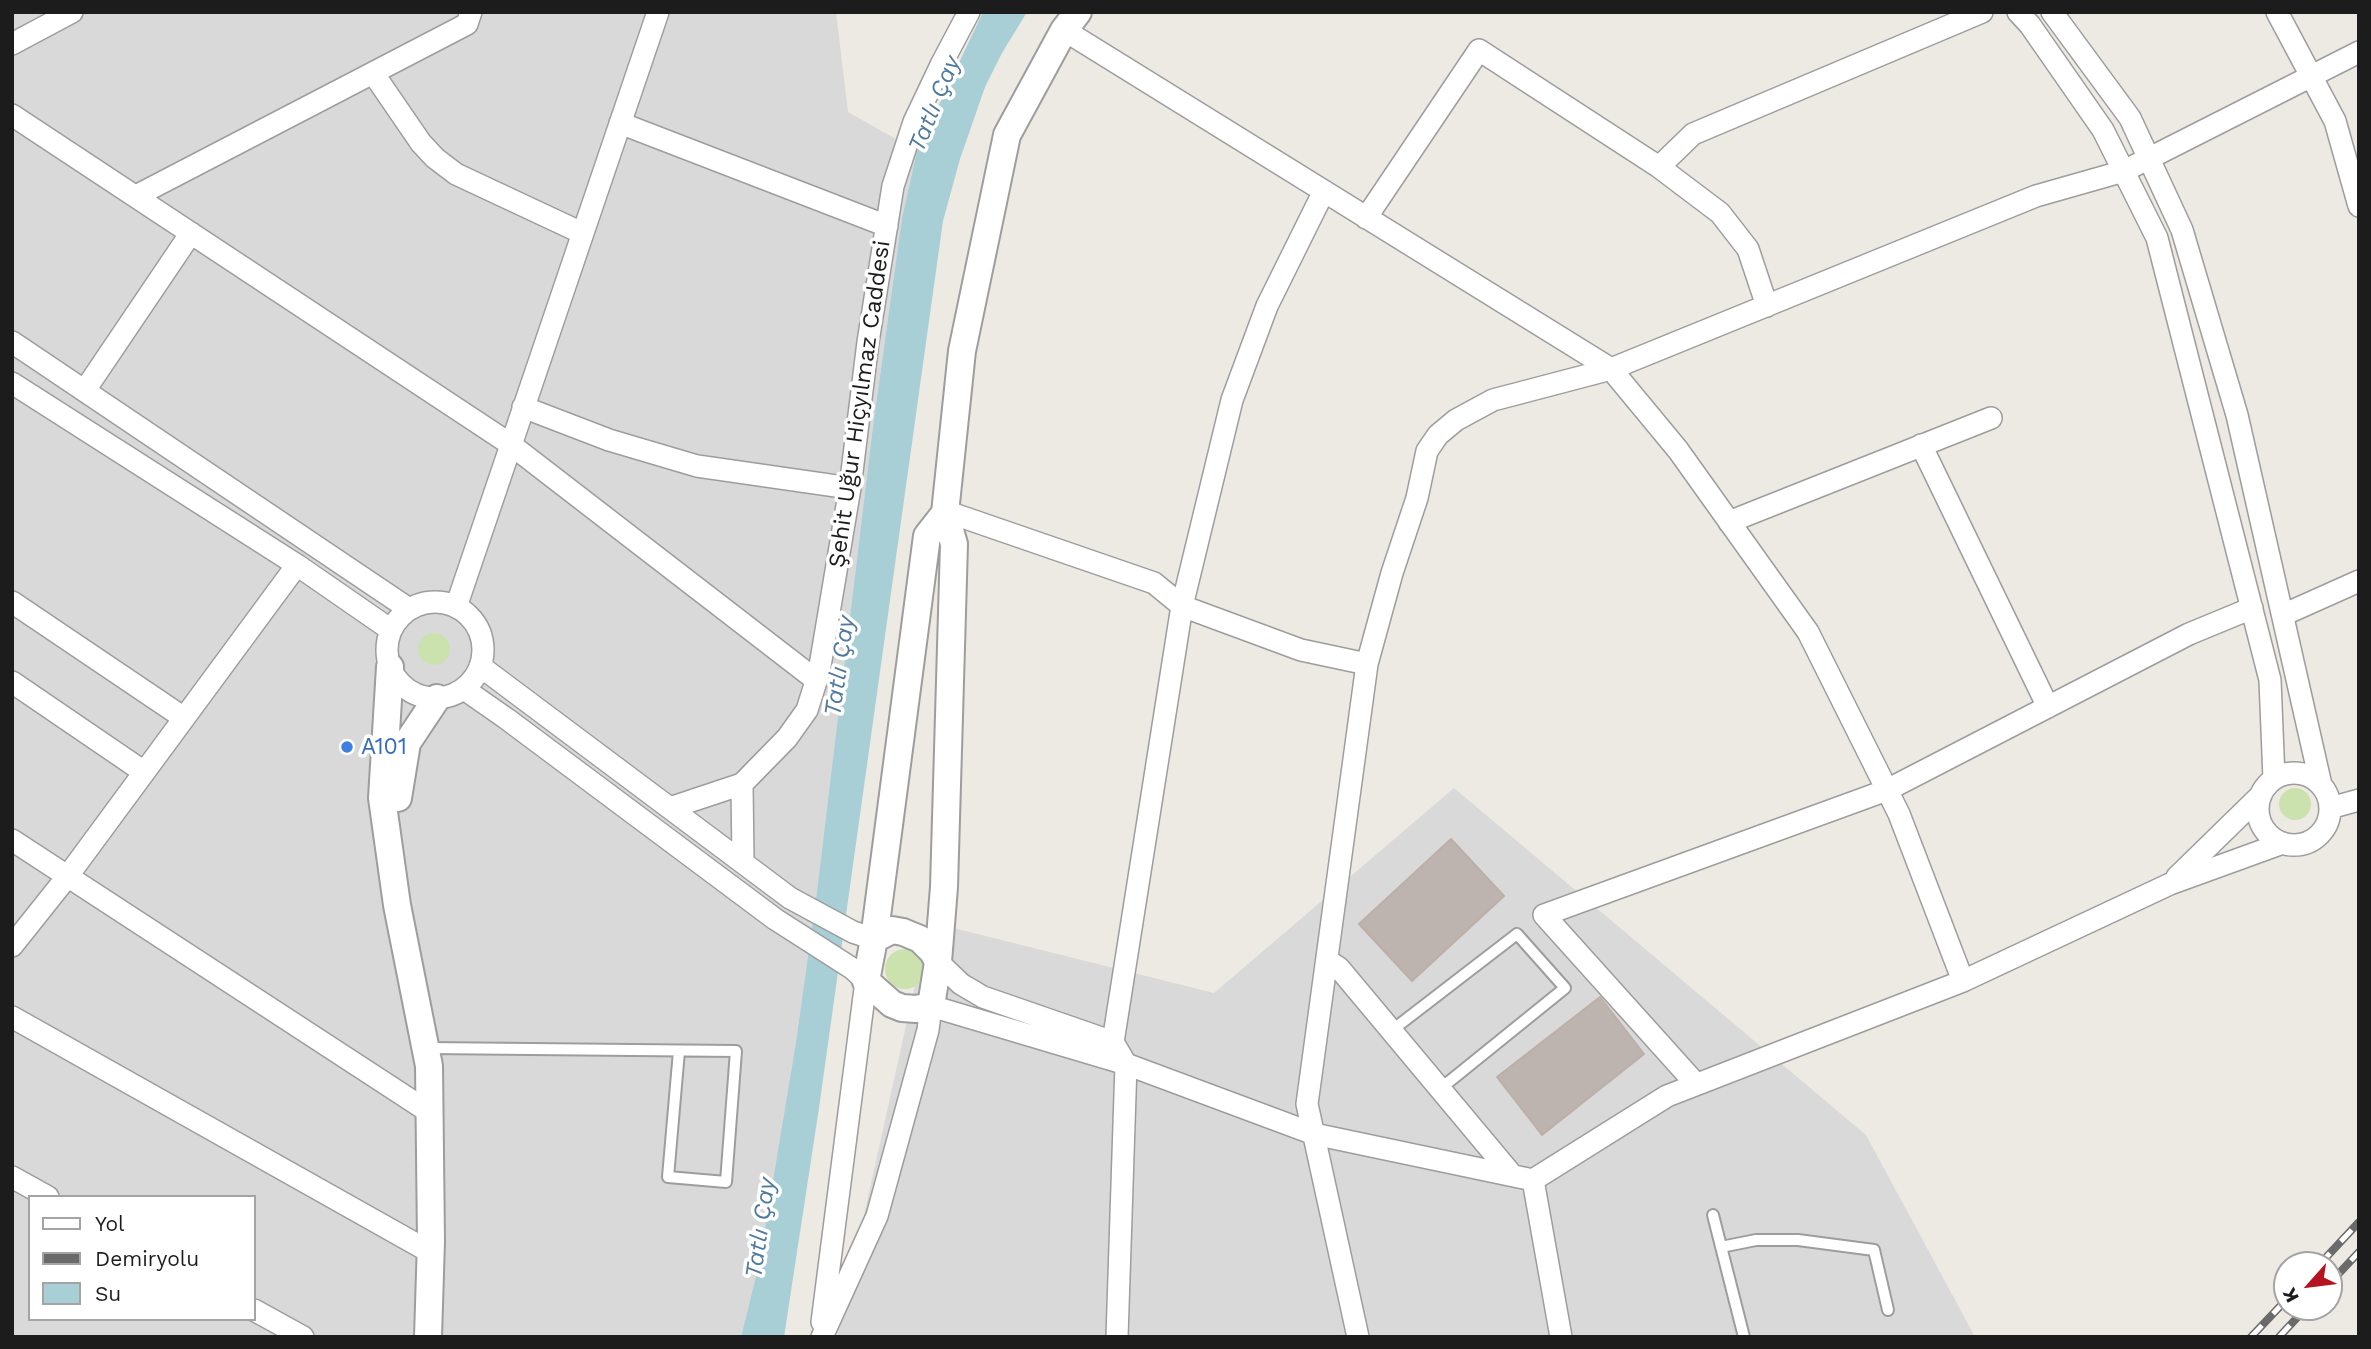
<!DOCTYPE html>
<meta charset="utf-8">
<style>
body{margin:0}
#map{position:relative;width:2371px;height:1349px;overflow:hidden;background:#ede9e3;font-family:"Work Sans",sans-serif}
canvas{display:block}
.frame{position:absolute;inset:0;border:14px solid #1c1c1c;pointer-events:none}
.legend{position:absolute;left:28px;top:1195px;width:228px;height:126px;box-sizing:border-box;background:#fff;border:2px solid #a4a4a4;margin:0;padding:9px 12px;list-style:none;font-size:21px;color:#1c1c1c}
.legend li{display:flex;align-items:center;gap:14px;height:35px}
.legend b{width:35px;border:2px solid #a4a4a4}
.north{position:absolute;left:2273px;top:1251px;width:70px;height:70px;box-sizing:border-box;background:#fff;border:2px solid #a4a4a4;border-radius:50%;rotate:242deg;font-size:19px;font-weight:700;line-height:28px;text-align:center;color:#1c1c1c}
.north::after{content:'';display:block;margin:auto;width:24px;height:32px;background:#b41420;clip-path:polygon(50% 0,100% 100%,50% 72%,0 100%)}
</style>
<div id="map">
<canvas width="2371" height="1349"></canvas>
<div class="frame"></div>
<ul class="legend">
<li><b style="height:9px;background:#fff"></b>Yol</li>
<li><b style="height:9px;background:#6a6a6a"></b>Demiryolu</li>
<li><b style="height:19px;background:#a8cfd6"></b>Su</li>
</ul>
<div class="north">K</div>
</div>
<script>
const g = document.querySelector('canvas').getContext('2d');
g.lineJoin = 'round';
function fillPath(path, color) { g.fillStyle = color; g.fill(path, 'evenodd'); }
const poly = rows => new Path2D(rows.map(r => 'M' + r).join(''));
function stroke(path, color, width, dash) { g.strokeStyle = color; g.lineWidth = width; g.lineCap = dash ? 'butt' : 'round'; g.setLineDash(dash || []); g.stroke(path); }
function label(font, color, halo, rows, align = 'center') {
  g.font = font + ' "Work Sans",sans-serif'; g.lineWidth = 7; g.setLineDash([]); g.textBaseline = 'middle'; g.strokeStyle = halo; g.fillStyle = color; for (const [text, x, y, turn = 0] of rows) {
    g.save(); g.translate(x, y); g.rotate((+turn || 0) * Math.PI / 180); g.textAlign = isNaN(turn) ? turn : align; if (halo) g.strokeText(text, 0, 0); g.fillText(text, 0, 0); g.restore();
  }
}
fillPath(poly([
 [12,12,836,12,848,112,917,151,902,218,873,426,817,891,796,1042,759,1264,741,1337,12,1337],
 [30,1197,254,1197,254,1319,30,1319],
 [1454,788,1866,1135,1975,1337,837,1337,929,922,1214,993]
]), '#dad9d9');
fillPath(poly([
 '418 649a16 16 0 1 1 32 0a16 16 0 1 1-32 0Z',
 '2279 804a16 16 0 1 1 32 0a16 16 0 1 1-32 0Z',
 '885 969a20 20 0 1 1 40 0a20 20 0 1 1-40 0Z'
]), '#cbe2ae');
fillPath(poly([
 [983,12,1027,12,1002,53,985,87,960,159,943,221,819,1108,784,1337,741,1337,759,1264,796,1042,817,891,873,426,902,218,917,151]
]), '#a8cfd6');
const building = poly([
 [1451,839,1504,896,1412,981,1359,924,1451,839],
 [1600,997,1644,1054,1542,1135,1497,1077,1600,997]
]);
fillPath(building, '#bdb4b0');
stroke(building, '#bdafa7', 2);
const service = poly([
 [1391,1031,1517,934,1565,988,1440,1089],
 [427,1048,736,1051,726,1182,668,1177,679,1051],
 [1713,1215,1744,1337],
 [1721,1247,1756,1240,1798,1240,1874,1250,1888,1310]
]);
const minor = poly([
 [2018,12,2030,25,2103,130,2157,238,2270,680,2274,779],
 [2052,12,2130,118,2182,230,2237,415,2321,785],
 [2277,12,2335,121,2359,206],
 [1064,30,1611,369,1678,450,1808,632,1899,814,1963,981],
 [12,44,72,12],
 [373,73,421,143,435,158,456,174,582,233],
 [12,115,510,444,816,680],
 [620,123,887,226],
 [1659,167,1693,134,1982,12],
 [136,196,467,24,471,12],
 [1366,218,1479,50,1659,167,1720,213,1748,249,1767,306],
 [12,342,409,609],
 [12,383,297,565,391,630],
 [85,390,191,233],
 [523,407,609,440,697,466,850,488],
 [1921,445,2048,707],
 [945,511,1154,583,1182,606,1301,650,1367,664,1392,573,1417,498,1427,451,1438,435,1456,420,1493,400,1611,369,2036,196,2124,171,2359,52],
 [1729,522,1991,418],
 '387 650a48 48 0 1 1 96 0a48 48 0 1 1-96 0Z',
 [12,602,184,718],
 [456,607,658,12],
 [2283,615,2359,581],
 [480,666,790,898,853,932,874,939],
 [12,682,144,772],
 [464,689,507,719,775,919,853,969,866,981,822,1322],
 '2258 809a36 36 0 1 1 72 0a36 36 0 1 1-72 0Z',
 [742,784,743,862],
 [670,808,742,784,787,738,807,710,819,672,850,488,868,342,893,186,914,122,942,63,969,12],
 [2330,808,2359,800],
 [12,840,429,1112],
 [2177,877,2261,795],
 [12,946,67,877,297,565],
 [1327,960,1339,968,1512,1175],
 [938,962,961,984,983,997,1113,1042],
 [12,1017,430,1252],
 [1696,1084,1544,915,1887,790,2189,634,2252,608],
 [12,1177,48,1197],
 [1533,1180,1667,1096,1963,981,2170,884,2283,843],
 [254,1310,303,1337],
 [822,1337,877,1216,928,1030,931,1006,1126,1064,1314,1134,1533,1180,1561,1337],
 [1117,1337,1126,1064,1113,1042,1182,606,1232,400,1267,306,1324,191],
 [1358,1337,1307,1104,1367,664]
]);
const tertiary = poly([
 [945,513,927,536,874,939,866,981,892,1004,902,1008,916,1009,931,1006,938,962,944,887,954,544,945,513,962,351,1007,135,1064,30,1078,12],
 [390,667,382,798,397,905,429,1066,431,1241,428,1337],
 [398,798,407,743,437,698],
 [874,939,892,930,903,932,920,939,933,952,938,962]
]);
stroke(service, '#9d9d9d', 14);
stroke(minor, '#9d9d9d', 24);
stroke(tertiary, '#9d9d9d', 30);
stroke(service, '#fff', 10);
stroke(minor, '#fff', 21);
stroke(tertiary, '#fff', 26);
const rail = poly([
 [2319,1265,2359,1222],
 [2329,1284,2359,1252],
 [2251,1337,2287,1299],
 [2279,1337,2307,1307]
]);
stroke(rail, '#6a6a6a', 8);
stroke(rail, '#fff', 5, [16]);
for (const [x, y, r, color] of [
 [347,747,7,"#3f7fe0"]
]) { const dot = new Path2D(); dot.arc(x, y, r, 0, 2 * Math.PI); g.fillStyle = color; g.fill(dot); stroke(dot, '#fff', 2.5); }
label('23px', '#1c1c1c', '#fff', [
 ["Şehit Uğur Hiçyılmaz Caddesi",860,404,-82]
]);
label('23px', '#366cbe', '#fff', [
 ["A101",361,747]
], 'left');
label('italic 24px', '#507a9b', '#fff', [
 ["Tatlı Çay",935,104,-68],
 ["Tatlı Çay",840,666,-82],
 ["Tatlı Çay",761,1228,-82]
]);
</script>
